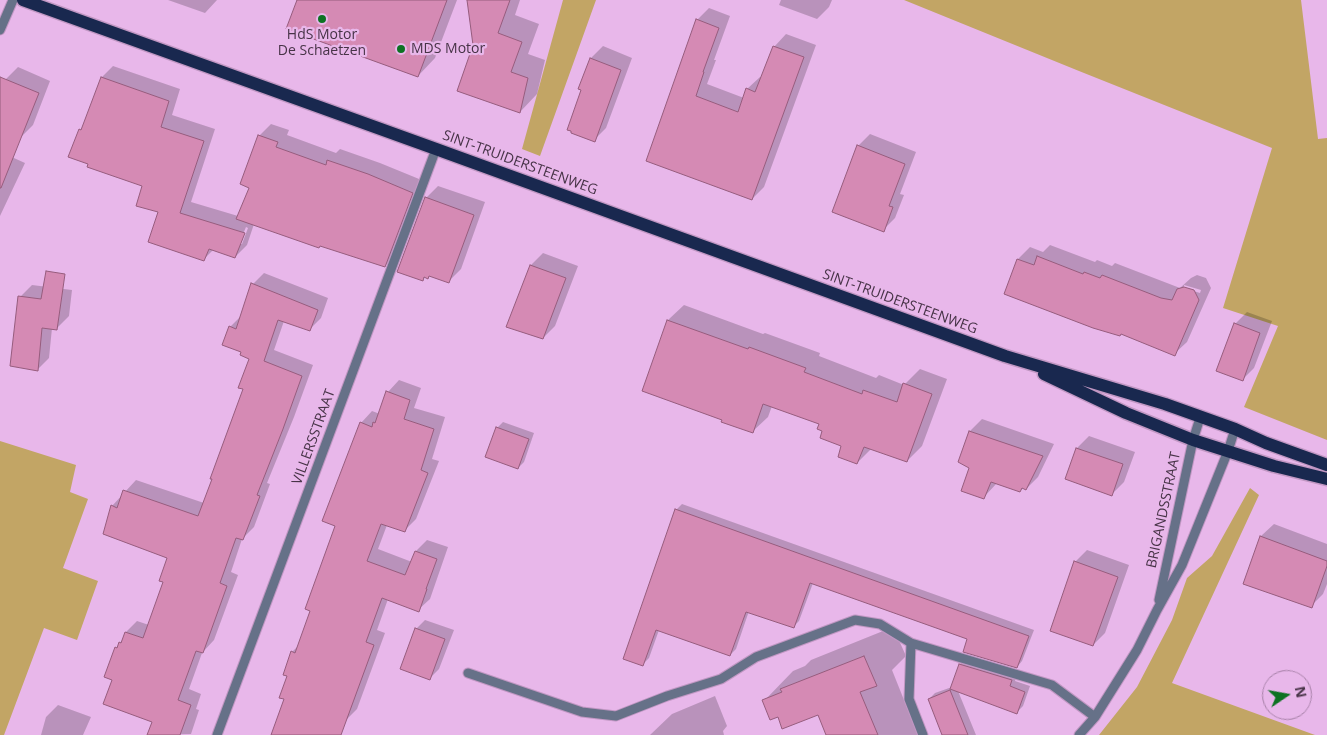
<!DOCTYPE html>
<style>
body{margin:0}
#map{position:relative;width:1327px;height:735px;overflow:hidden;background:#e8b7ea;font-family:"Open Sans",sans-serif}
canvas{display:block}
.north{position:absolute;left:1262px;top:670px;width:50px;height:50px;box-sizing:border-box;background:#e8b7ea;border:1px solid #a882a9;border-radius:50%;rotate:78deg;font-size:14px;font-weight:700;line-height:20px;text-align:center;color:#473347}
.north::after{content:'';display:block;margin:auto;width:18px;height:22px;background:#0d7222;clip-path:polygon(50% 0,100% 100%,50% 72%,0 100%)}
</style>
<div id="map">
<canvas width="1327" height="735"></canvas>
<div class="north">N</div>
</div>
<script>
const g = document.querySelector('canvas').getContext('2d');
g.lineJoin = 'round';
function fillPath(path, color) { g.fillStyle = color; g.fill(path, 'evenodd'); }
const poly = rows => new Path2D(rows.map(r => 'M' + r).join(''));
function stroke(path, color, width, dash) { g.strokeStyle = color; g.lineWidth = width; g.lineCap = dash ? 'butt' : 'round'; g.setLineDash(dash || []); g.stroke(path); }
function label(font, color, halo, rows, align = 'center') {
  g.font = font + ' "Open Sans",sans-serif'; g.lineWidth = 4.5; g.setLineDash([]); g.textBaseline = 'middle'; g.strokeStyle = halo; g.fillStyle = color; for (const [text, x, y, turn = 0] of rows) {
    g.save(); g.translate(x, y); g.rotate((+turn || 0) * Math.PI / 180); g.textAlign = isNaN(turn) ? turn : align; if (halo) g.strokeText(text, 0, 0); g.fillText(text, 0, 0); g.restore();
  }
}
fillPath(poly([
 [563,0,596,0,540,156,522,149],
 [904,0,1301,0,1318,139,1327,138,1327,440,1244,407,1278,326,1223,308,1272,148,1079,71],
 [0,441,76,465,70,492,88,499,63,568,98,581,77,640,44,628,4,735,0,735],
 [1250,488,1259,495,1172,683,1315,735,1099,735,1137,687,1172,620,1187,578,1212,556]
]), '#c2a565');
fillPath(poly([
 [168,0,217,0,205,13],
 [298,0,457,0,435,58,418,76],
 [468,0,520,0,515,15,539,24,528,54,545,60,537,94,520,112,474,46],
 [781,0,832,0,829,7,817,19,779,5],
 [709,8,730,16,714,60,716,60,707,84,744,98,747,89,760,77,762,78,774,47,786,34,816,45,764,187,752,199,648,160,697,20],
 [603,46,632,58,606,128,594,140,583,90,580,88,591,58],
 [113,66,180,89,172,115,215,129,191,202,238,216,250,187,259,136,271,124,289,130,287,135,336,153,340,149,380,163,424,181,397,254,385,266,254,224,247,245,235,257,214,249,204,259,159,211,144,185,90,163,80,130,84,126,102,77],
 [246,227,248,228,242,244,239,244],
 [18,67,50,81,33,125,21,137,0,128,0,92,6,79],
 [870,134,916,152,900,194,904,195,895,218,883,230,858,146],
 [5,154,25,163,0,216,0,159],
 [438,186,485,202,461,269,449,281,430,275,428,277,426,276,423,279,426,198],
 [1050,245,1095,262,1097,260,1112,266,1115,263,1180,288,1191,278,1197,275,1206,278,1211,288,1187,342,1174,354,1018,259,1030,247,1043,252],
 [1184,285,1201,290,1200,293,1184,288],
 [543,253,578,266,555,326,543,338,508,326,531,265],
 [264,273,328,298,321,318,310,329,284,321,274,350,313,365,294,417,267,483,270,484,254,527,242,539,231,572,238,575,214,640,202,653,189,689,201,694,196,709,199,710,191,734,148,735,154,722,114,679,116,648,123,639,126,632,137,621,149,625,164,581,169,558,112,506,136,480,204,503,244,389,250,358,242,351,230,327,242,315,253,284],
 [32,285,72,290,69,316,57,328,52,328,49,358,37,370,20,297],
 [684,305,763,334,765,333,820,353,819,356,876,378,879,375,904,385,920,369,947,379,922,446,907,461,872,448,857,463,843,445,824,430,820,424,772,406,768,417,752,432,724,420,643,390,668,320],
 [1247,312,1272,321,1254,368,1242,380,1235,324],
 [399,380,421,388,414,408,445,417,432,459,439,461,416,519,404,531,387,525,378,549,412,562,416,551,427,540,448,547,430,599,418,610,388,599,377,630,385,633,357,709,345,721,338,735,273,735,285,699,292,652,299,645,312,610,336,525,361,423,372,411,380,414,388,392],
 [982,419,1054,444,1038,477,1026,489,1023,488,1020,491,997,483,984,497,971,467,960,462,970,431],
 [503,422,534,433,524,462,518,468,497,428],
 [1089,436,1135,452,1124,482,1112,494,1067,479,1077,448],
 [682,504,1034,630,1022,661,1017,667,969,639,813,583,799,621,793,627,749,611,736,649,730,655,659,630,649,658,643,664,676,510],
 [1274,524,1327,544,1327,584,1323,594,1311,606,1244,583,1261,536],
 [1087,550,1129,565,1105,633,1093,645,1075,562],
 [425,620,454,630,439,669,430,678,416,629],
 [893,627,906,656,892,670,918,735,828,735,819,714,778,716,764,701,793,671,805,666,811,660],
 [966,659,1017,674,1015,681,1030,686,1023,706,1017,712,958,691,976,735,944,735,929,699,935,693,952,687,960,664],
 [715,696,727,726,723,731,724,735,650,735,672,714],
 [58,705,91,717,83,735,41,735,46,717]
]), '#0003');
const building = poly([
 [297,0,447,0,418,77,286,29,297,0],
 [467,0,510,0,498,33,522,42,511,72,528,78,520,113,457,91,473,45,467,0],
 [696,19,719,28,703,72,704,72,696,96,738,112,746,88,755,92,773,46,804,57,752,200,646,161,696,19],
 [590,58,621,70,595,142,571,133,571,131,567,130,581,90,578,89,590,58],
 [0,77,39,93,1,188,0,188,0,77],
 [101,77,169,101,161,127,204,141,180,213,245,233,235,258,209,249,204,261,148,242,158,212,136,206,142,186,87,167,88,164,68,157,79,129,81,130,101,77],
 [258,135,278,142,276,147,326,165,327,160,368,174,413,193,385,267,320,246,319,248,236,219,249,188,240,184,258,135],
 [857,145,905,164,889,206,893,207,884,232,832,212,857,145],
 [425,197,474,215,449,283,429,276,428,279,424,277,423,281,397,272,425,197],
 [1037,256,1083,274,1084,272,1100,278,1102,275,1161,298,1172,300,1177,289,1184,287,1194,290,1199,300,1175,356,1121,334,1120,336,1093,328,1004,294,1017,259,1034,265,1037,256],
 [530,265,566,278,543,339,506,327,530,265],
 [46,271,65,274,57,330,42,328,38,371,10,366,18,296,41,299,46,271],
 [251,283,318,310,310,331,278,320,264,361,302,376,283,429,257,495,260,496,243,540,236,538,220,583,227,586,203,653,196,651,178,700,191,705,180,735,147,735,152,722,103,704,112,680,104,677,115,647,117,648,119,642,121,643,125,632,143,638,163,582,159,581,167,558,103,534,111,505,117,508,123,490,198,516,212,479,210,479,243,389,238,388,249,359,240,355,241,352,222,345,229,326,236,329,251,283],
 [667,320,748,349,749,347,806,368,804,372,862,394,863,390,897,402,903,383,932,394,907,462,864,447,857,464,838,457,841,446,820,438,822,431,817,429,819,424,763,404,753,433,721,422,722,420,642,391,667,320],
 [1234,323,1260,333,1243,381,1216,371,1234,323],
 [386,391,410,400,404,419,434,429,421,470,428,473,405,532,381,524,367,561,405,575,415,551,437,559,426,589,427,589,419,612,382,598,366,642,374,645,341,735,271,735,284,699,279,698,287,676,283,675,291,651,295,653,310,611,305,609,335,526,322,521,360,422,372,427,373,422,375,423,386,391],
 [496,427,529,439,518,469,485,457,496,427],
 [969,431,1043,456,1026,490,1022,488,1020,492,991,482,984,499,961,491,969,468,958,462,969,431],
 [1076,448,1123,464,1112,496,1065,479,1076,448],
 [675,509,1029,636,1017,668,963,652,967,639,810,583,794,628,746,612,730,656,656,630,643,666,623,659,675,509],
 [1260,536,1327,561,1327,566,1312,608,1243,584,1260,536],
 [1074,561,1118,577,1093,646,1050,631,1074,561],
 [415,628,445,639,430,680,400,669,415,628],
 [864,656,877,686,860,692,878,735,826,735,818,715,782,729,778,717,770,720,762,700,782,692,780,689,864,656],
 [959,664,1012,680,1010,686,1025,692,1017,714,950,689,959,664],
 [950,690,968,735,942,735,928,699,950,690]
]);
fillPath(building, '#d58ab4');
stroke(building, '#965c7d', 1);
const minor = poly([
 [0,30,13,0],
 [1159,600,1193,440,1200,418],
 [911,643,909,699,923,735],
 [468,673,582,712,616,716,667,696,721,679,756,657,855,620,880,624,911,643,1052,685,1095,717],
 [217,735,436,149],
 [1079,735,1095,717,1137,650,1157,610,1182,565,1228,451,1235,429]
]);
const major = poly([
 [23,0,436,149,1005,356,1165,404,1235,429,1266,443,1327,465],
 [1044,374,1126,413,1193,440,1274,466,1327,479]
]);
stroke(minor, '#c197c3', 11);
stroke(major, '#c197c3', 15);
stroke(minor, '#667188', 9);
stroke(major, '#19284f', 12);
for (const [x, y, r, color] of [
 [322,19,5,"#0d7222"],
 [401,49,5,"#0d7222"]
]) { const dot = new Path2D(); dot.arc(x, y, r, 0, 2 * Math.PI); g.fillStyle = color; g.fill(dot); stroke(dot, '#e8b7ea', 2); }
label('14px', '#473347', '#e8b7ea', [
 ["HdS Motor",322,35],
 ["De Schaetzen",322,51],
 ["MDS Motor",411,49,"left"]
]);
label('14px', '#473347', '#e8b7ea', [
 ["SINT-TRUIDERSTEENWEG",520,163,20],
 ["SINT-TRUIDERSTEENWEG",900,302,20],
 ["VILLERSSTRAAT",314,437,-70],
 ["BRIGANDSSTRAAT",1164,510,-78]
]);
</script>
